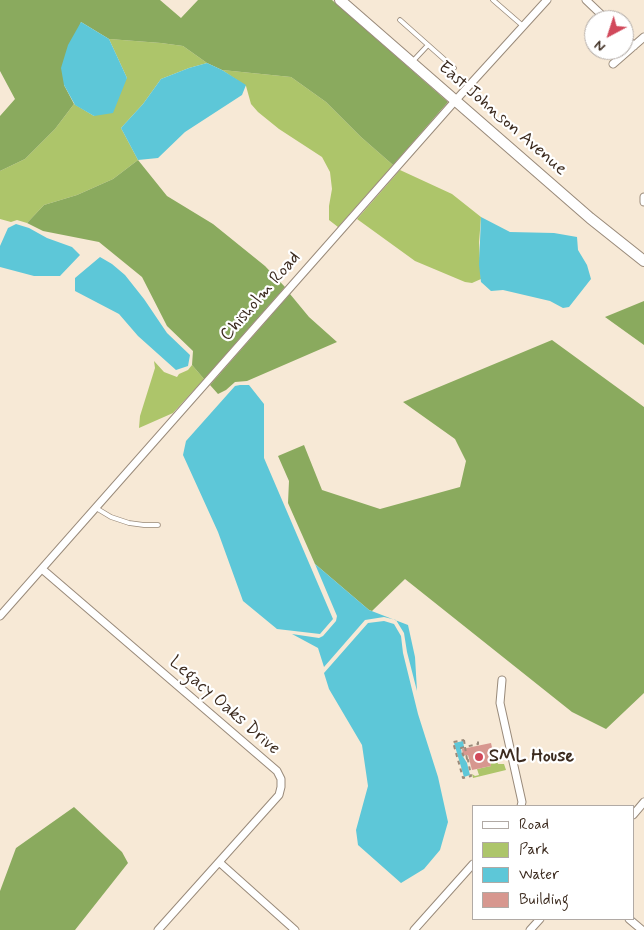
<!DOCTYPE html>
<style>
body{margin:0}
#map{position:relative;width:644px;height:930px;overflow:hidden;background:#f7e9d6;font-family:Mynerve,sans-serif}
canvas{display:block}
.legend{position:absolute;left:472px;top:805px;width:162px;height:115px;box-sizing:border-box;background:#fff;border:1px solid #b1aaa5;margin:0;padding:6px 9px;list-style:none;font-size:15px;color:#3b2a1e}
.legend li{display:flex;align-items:center;gap:10px;height:25px}
.legend b{width:25px;border:1px solid #b1aaa5}
.north{position:absolute;left:584px;top:10px;width:50px;height:50px;box-sizing:border-box;background:#fff;border:1px solid #b1aaa5;border-radius:50%;rotate:220deg;font-size:14px;font-weight:700;line-height:20px;text-align:center;color:#3b2a1e}
.north::after{content:'';display:block;margin:auto;width:18px;height:22px;background:#d1495b;clip-path:polygon(50% 0,100% 100%,50% 72%,0 100%)}
</style>
<div id="map">
<canvas width="644" height="930"></canvas>
<ul class="legend">
<li><b style="height:6px;background:#fff"></b>Road</li>
<li><b style="height:14px;background:#adc56a"></b>Park</li>
<li><b style="height:14px;background:#5dc7d8"></b>Water</li>
<li><b style="height:14px;background:#d7978f"></b>Building</li>
</ul>
<div class="north">N</div>
</div>
<script>
const g = document.querySelector('canvas').getContext('2d');
g.lineJoin = 'round';
function fillPath(path, color) { g.fillStyle = color; g.fill(path, 'evenodd'); }
const poly = rows => new Path2D(rows.map(r => 'M' + r).join(''));
function stroke(path, color, width, dash) { g.strokeStyle = color; g.lineWidth = width; g.lineCap = dash ? 'butt' : 'round'; g.setLineDash(dash || []); g.stroke(path); }
function label(font, color, halo, rows, align = 'center') {
  g.font = font + ' Mynerve,sans-serif'; g.lineWidth = 4.5; g.setLineDash([]); g.textBaseline = 'middle'; g.strokeStyle = halo; g.fillStyle = color; for (const [text, x, y, turn = 0] of rows) {
    g.save(); g.translate(x, y); g.rotate((+turn || 0) * Math.PI / 180); g.textAlign = isNaN(turn) ? turn : align; if (halo) g.strokeText(text, 0, 0); g.fillText(text, 0, 0); g.restore();
  }
}
fillPath(poly([
 [109,39,161,43,183,46,207,63,189,68,161,79,143,104,121,128,138,160,113,179,77,195,44,205,27,223,17,220,11,222,0,219,0,171,25,159,55,129,74,104,94,116,127,78],
 [222,70,291,77,326,102,361,137,393,165,338,227,329,220,329,206,332,189,330,172,322,157,279,129,258,112,251,104,246,86],
 [400,170,452,194,481,217,479,243,481,279,472,283,465,282,415,261,357,219],
 [154,361,164,372,177,377,179,374,188,370,192,365,204,379,173,413,139,428,140,416,155,368],
 [496,755,498,764,504,764,506,770,473,778,472,774,475,776,479,775,477,769,491,766,489,760]
]), '#adc56a');
fillPath(poly([
 [0,0,160,0,181,18,198,0,332,0,448,102,393,165,361,137,326,102,291,77,222,70,207,63,183,46,161,43,109,39,81,22,64,85,74,104,55,129,25,159,0,171,0,116,15,99,0,71],
 [138,160,167,196,213,224,265,266,285,287,204,379,192,365,193,351,167,326,142,277,99,242,43,231,27,223,44,205,77,195,113,179],
 [290,294,309,317,337,342,247,381,235,382,226,390,218,394,210,385],
 [644,301,644,345,605,317],
 [552,340,644,407,644,693,606,729,572,712,405,579,372,611,369,610,315,564,288,503,289,481,278,456,304,445,322,490,380,509,460,487,466,461,455,439,403,402],
 [74,807,122,852,128,863,75,930,0,930,0,891,16,848]
]), '#8aaa5e');
fillPath(poly([
 [81,22,109,39,127,78,113,113,94,116,75,105,64,85,61,68,68,45],
 [207,63,222,70,246,85,242,95,185,132,158,158,138,160,121,128,143,104,161,79,189,68],
 [481,217,510,232,554,233,577,237,578,250,587,265,591,279,569,307,563,308,550,301,503,290,491,291,481,282,479,265],
 [16,224,29,228,47,238,72,247,80,255,60,276,34,276,0,267,0,246,8,228],
 [100,257,112,264,125,275,144,299,167,333,190,355,188,366,176,370,138,336,119,314,75,291,75,278],
 [240,385,249,385,264,404,264,458,333,619,320,634,277,629,243,601,218,532,183,455,186,441,235,386],
 [315,564,369,610,408,625,415,657,417,691,407,652,404,633,396,620,384,617,365,620,324,667,318,648,292,634,319,638,323,636,336,621,337,616],
 [384,621,394,624,401,636,403,653,418,714,438,777,448,822,440,850,424,869,401,883,358,845,356,830,368,786,362,745,329,689,324,673,368,623],
 [463,741,464,747,461,748,462,755,467,763,470,775,464,777,454,743]
]), '#5dc7d8');
fillPath(poly([
 [491,743,493,752,488,753,491,766,472,770,468,755,463,755,462,749]
]), '#d7978f');
const service = poly([
 [493,0,523,26],
 [400,20,454,68],
 [413,61,428,45],
 [96,508,111,517,129,523,144,525,158,525]
]);
const minor = poly([
 [586,0,607,20],
 [624,36,634,46],
 [613,64,644,37],
 [644,197,644,202],
 [42,569,277,771,281,779,281,787,279,795,158,930],
 [0,616,455,101,547,0],
 [502,680,500,703,522,802,521,806],
 [633,815,644,802],
 [219,862,295,930],
 [629,919,642,930],
 [414,930,473,864],
 [530,930,540,919]
]);
const secondary = poly([
 [340,0,590,218,644,261]
]);
stroke(service, '#998a7a', 5.5);
stroke(minor, '#998a7a', 9);
stroke(secondary, '#998a7a', 12);
stroke(poly([
 [464,740,465,747,461,748,463,755,468,760,471,776,463,778,453,742,464,740],
 [467,759,465,747,478,744,478,741]
]), '#998a7a', 2, [4, 4]);
stroke(service, '#fff', 4);
stroke(minor, '#fff', 7);
stroke(secondary, '#fff', 10);
for (const [x, y, r, color] of [
 [479,757,5,"#d1495b"]
]) { const dot = new Path2D(); dot.arc(x, y, r, 0, 2 * Math.PI); g.fillStyle = color; g.fill(dot); stroke(dot, '#fff', 2); }
label('18px', '#3b2a1e', '#fff', [
 ["East Johnson Avenue",502,119,41],
 ["Chisholm Road",261,297,-49],
 ["Legacy Oaks Drive",224,706,41]
]);
label('bold 18px', '#3b2a1e', '#fff', [
 ["SML House",489,757]
], 'left');
</script>
